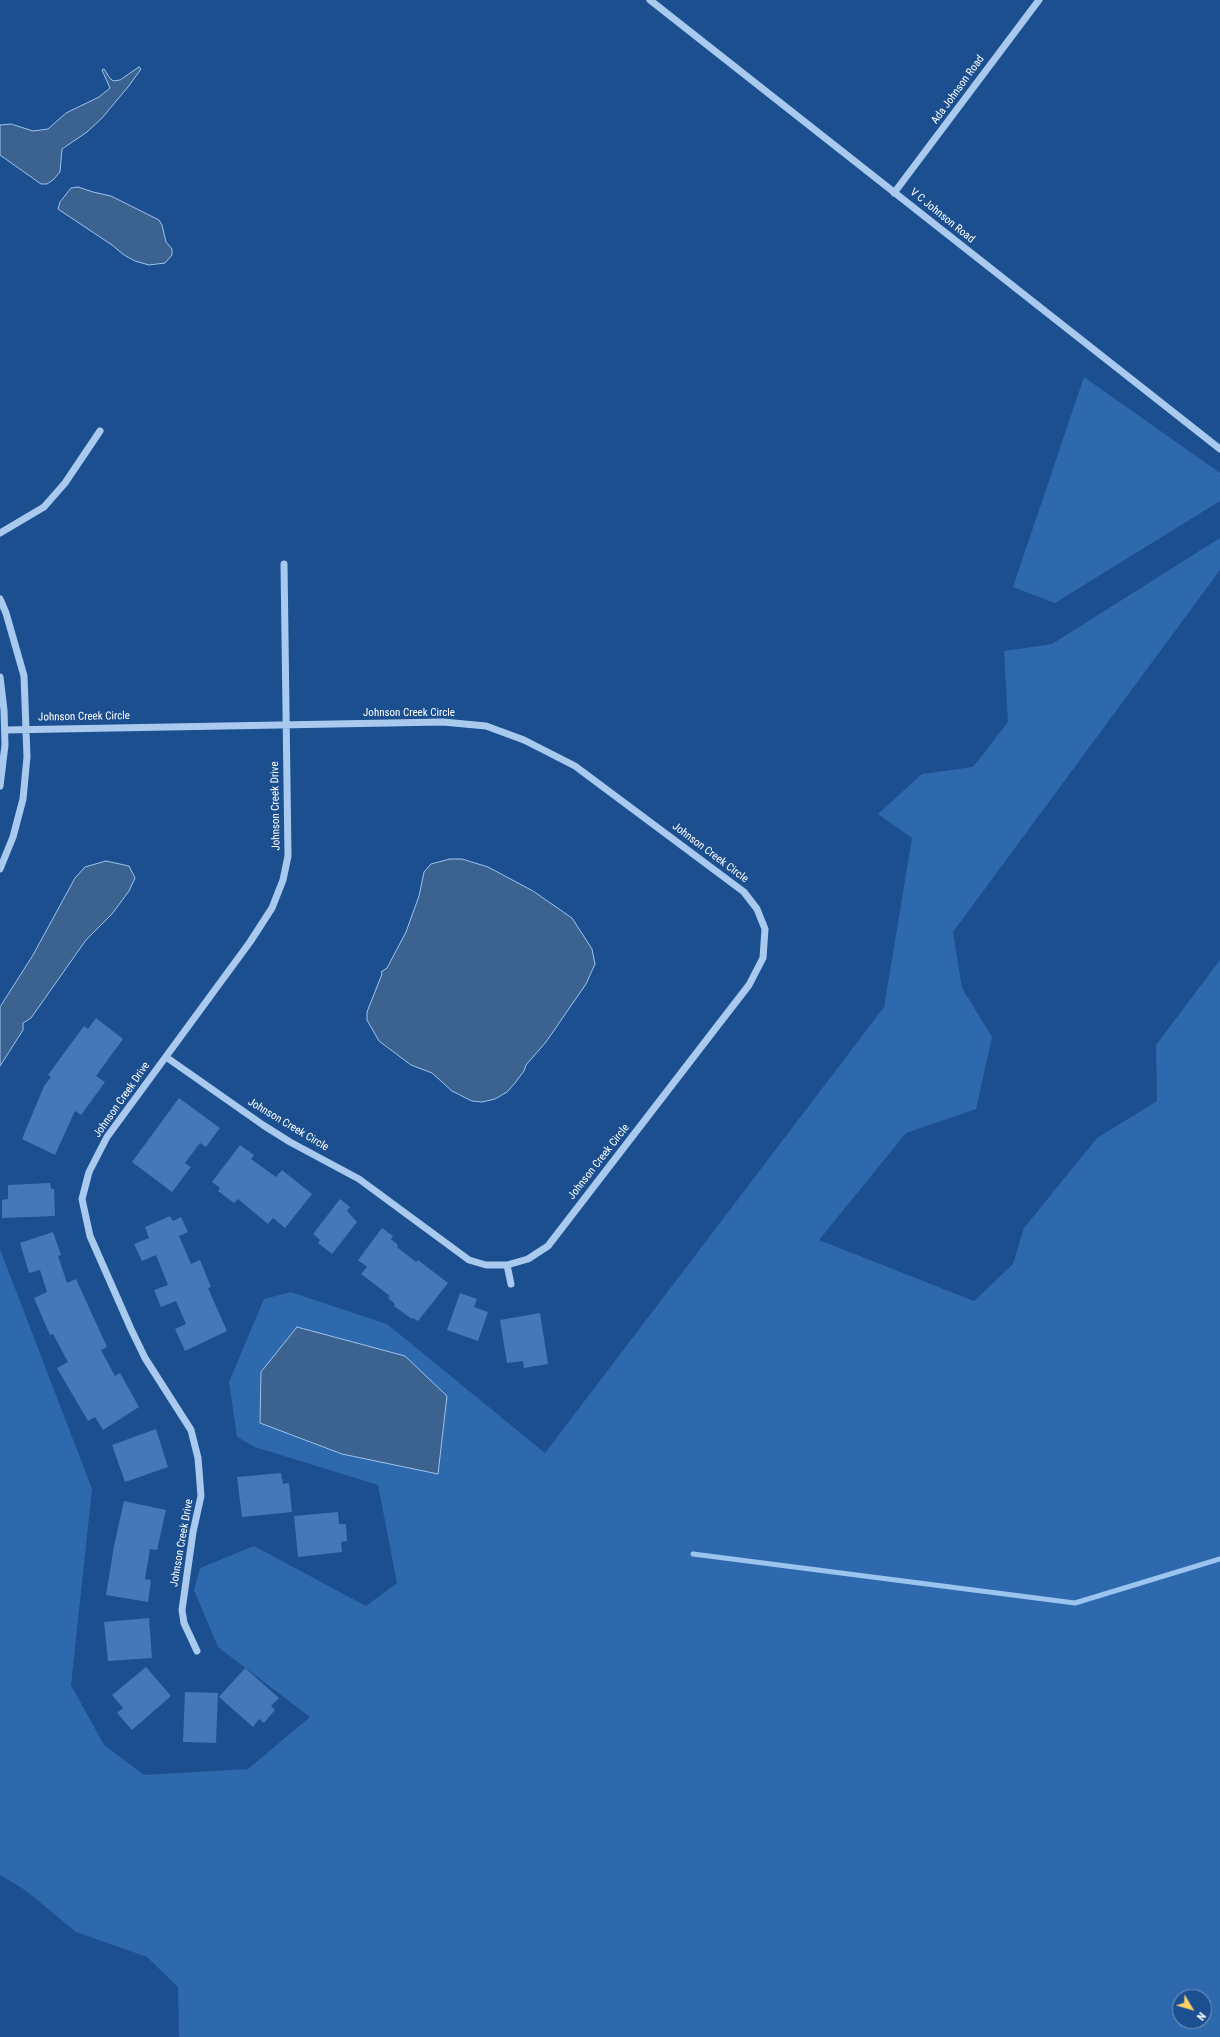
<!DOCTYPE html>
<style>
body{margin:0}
#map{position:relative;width:1220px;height:2037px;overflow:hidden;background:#1b4f8f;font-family:"Roboto Condensed",sans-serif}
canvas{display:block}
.north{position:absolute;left:1172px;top:1989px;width:40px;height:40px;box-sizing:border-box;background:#1b4f8f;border:1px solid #7695bc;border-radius:50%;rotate:128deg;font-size:11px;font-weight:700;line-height:16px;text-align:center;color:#fff}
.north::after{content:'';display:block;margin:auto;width:14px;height:18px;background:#ffd166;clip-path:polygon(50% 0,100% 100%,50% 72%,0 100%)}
</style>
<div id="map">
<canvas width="1220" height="2037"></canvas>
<div class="north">N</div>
</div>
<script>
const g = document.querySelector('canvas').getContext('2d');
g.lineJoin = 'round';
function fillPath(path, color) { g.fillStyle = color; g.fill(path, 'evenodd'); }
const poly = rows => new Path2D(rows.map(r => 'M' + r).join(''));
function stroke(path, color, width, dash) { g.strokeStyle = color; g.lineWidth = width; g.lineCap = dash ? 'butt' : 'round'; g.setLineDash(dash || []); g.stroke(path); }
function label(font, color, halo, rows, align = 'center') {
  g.font = font + ' "Roboto Condensed",sans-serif'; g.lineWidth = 3.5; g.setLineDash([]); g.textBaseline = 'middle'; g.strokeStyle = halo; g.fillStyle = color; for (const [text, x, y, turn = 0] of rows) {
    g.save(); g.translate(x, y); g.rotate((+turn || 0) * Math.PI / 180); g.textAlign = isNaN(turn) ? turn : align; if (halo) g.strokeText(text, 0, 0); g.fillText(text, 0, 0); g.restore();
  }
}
fillPath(poly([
 [1084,377,1220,473,1220,501,1055,603,1013,587],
 [1220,538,1220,570,953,932,962,988,992,1037,976,1109,906,1133,819,1240,974,1301,1013,1264,1024,1228,1097,1138,1157,1101,1156,1045,1220,960,1220,2037,179,2037,178,1987,147,1957,76,1932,25,1890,0,1875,0,1249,92,1489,71,1685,104,1745,144,1775,248,1769,310,1717,218,1647,194,1590,200,1568,254,1546,366,1606,397,1583,378,1485,255,1447,237,1437,229,1382,264,1299,291,1292,387,1324,545,1453,884,1007,912,838,878,814,922,774,973,767,1008,722,1004,651,1052,644],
 [1180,1997,1204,1997,1204,2021,1180,2021]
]), '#2e69ad');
const water = poly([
 [139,67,141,69,128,87,102,118,87,132,62,149,60,172,53,180,47,184,41,184,0,155,0,125,11,124,33,131,48,129,66,113,99,97,110,88,102,70,104,69,109,77,113,81,120,80,139,67],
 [78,187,93,192,111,196,159,220,162,225,166,242,172,249,172,255,165,263,149,265,135,261,124,255,112,245,58,209,60,202,71,188,78,187],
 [450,859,462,859,488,867,533,891,572,918,592,949,595,964,586,984,546,1042,526,1065,524,1071,515,1083,507,1092,495,1099,482,1102,472,1101,452,1091,432,1073,411,1065,379,1041,367,1020,367,1012,382,974,381,972,387,968,406,932,419,896,424,872,431,864,450,859],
 [106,861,129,866,135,878,129,891,112,914,86,940,31,1018,23,1023,23,1030,0,1066,0,1007,33,955,75,878,85,867,106,861],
 [297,1327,405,1356,447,1396,438,1474,342,1454,260,1423,261,1372,297,1327]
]);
fillPath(water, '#3c6290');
stroke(water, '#9cc4f0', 1);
stroke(poly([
 [693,1554,1075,1603,1220,1559]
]), '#9cc4f0', 5);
fillPath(poly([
 [96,1018,123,1039,96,1076,105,1082,81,1115,75,1111,55,1155,22,1139,44,1086,51,1077,48,1075,84,1026,88,1029],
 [179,1098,220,1128,206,1147,200,1143,185,1163,191,1167,172,1192,132,1162],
 [240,1145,254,1155,251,1159,276,1177,282,1170,312,1194,285,1228,273,1218,268,1224,238,1199,234,1203,218,1191,220,1188,212,1182],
 [50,1183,51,1189,54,1189,55,1216,2,1218,2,1200,8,1199,8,1185],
 [340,1199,350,1207,347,1211,357,1222,332,1254,318,1243,320,1240,313,1234],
 [170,1216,173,1221,181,1217,188,1232,179,1236,191,1264,200,1260,211,1287,208,1288,227,1331,185,1351,175,1329,186,1324,176,1301,161,1307,154,1290,168,1285,156,1255,142,1261,134,1244,149,1238,145,1227],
 [382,1228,393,1236,391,1239,398,1245,397,1247,416,1262,418,1260,448,1283,418,1321,413,1318,412,1319,394,1306,395,1304,388,1298,390,1296,361,1274,367,1267,358,1260],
 [53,1232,61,1255,58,1256,67,1283,76,1279,107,1347,101,1350,115,1376,120,1373,139,1407,103,1430,95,1417,88,1421,57,1368,68,1362,53,1334,50,1335,34,1298,47,1292,40,1270,29,1273,20,1243],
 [460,1293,477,1299,474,1307,488,1312,478,1341,447,1330],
 [540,1313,548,1364,524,1368,523,1361,507,1363,500,1320],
 [156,1429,168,1467,125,1482,112,1445],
 [281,1473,283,1484,289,1483,292,1512,242,1517,237,1477],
 [124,1501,166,1510,157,1550,150,1549,145,1579,151,1580,148,1602,106,1595,114,1546],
 [338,1512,339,1524,346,1524,347,1541,341,1542,342,1552,298,1557,294,1516],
 [149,1618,152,1658,108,1661,104,1622],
 [146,1667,171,1696,132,1730,117,1713,123,1708,112,1695],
 [245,1668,279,1698,271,1706,275,1710,264,1723,259,1719,253,1727,219,1697],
 [185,1692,218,1693,216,1743,183,1742]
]), '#4478b7');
stroke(poly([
 [650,0,1220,449],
 [894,193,1039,0],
 [0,533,44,507,65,483,100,431],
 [0,599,6,613,24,676,27,757,23,799,13,837,0,869],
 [0,677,4,710,5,745,0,786],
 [5,730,443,722,486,726,524,740,575,766,744,892,757,909,765,929,763,958,749,985,715,1029,548,1246,528,1259,507,1265,486,1265,469,1260,359,1179,290,1142,263,1125,166,1057],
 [507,1265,511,1284],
 [197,1651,184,1623,182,1610,193,1532,201,1496,198,1458,191,1430,145,1358,131,1329,90,1236,82,1199,89,1172,107,1137,250,942,272,908,283,880,288,856,284,564]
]), '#a9c9ee', 7);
label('11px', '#fff', '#1b4f8f', [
 ["Ada Johnson Road",958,90,-54],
 ["V C Johnson Road",942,216,39],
 ["Johnson Creek Circle",409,713],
 ["Johnson Creek Circle",84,717,-1],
 ["Johnson Creek Drive",276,806,-91],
 ["Johnson Creek Circle",710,853,37],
 ["Johnson Creek Drive",122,1100,-55],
 ["Johnson Creek Circle",288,1125,31],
 ["Johnson Creek Circle",599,1162,-52],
 ["Johnson Creek Drive",182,1543,-80]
]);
</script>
